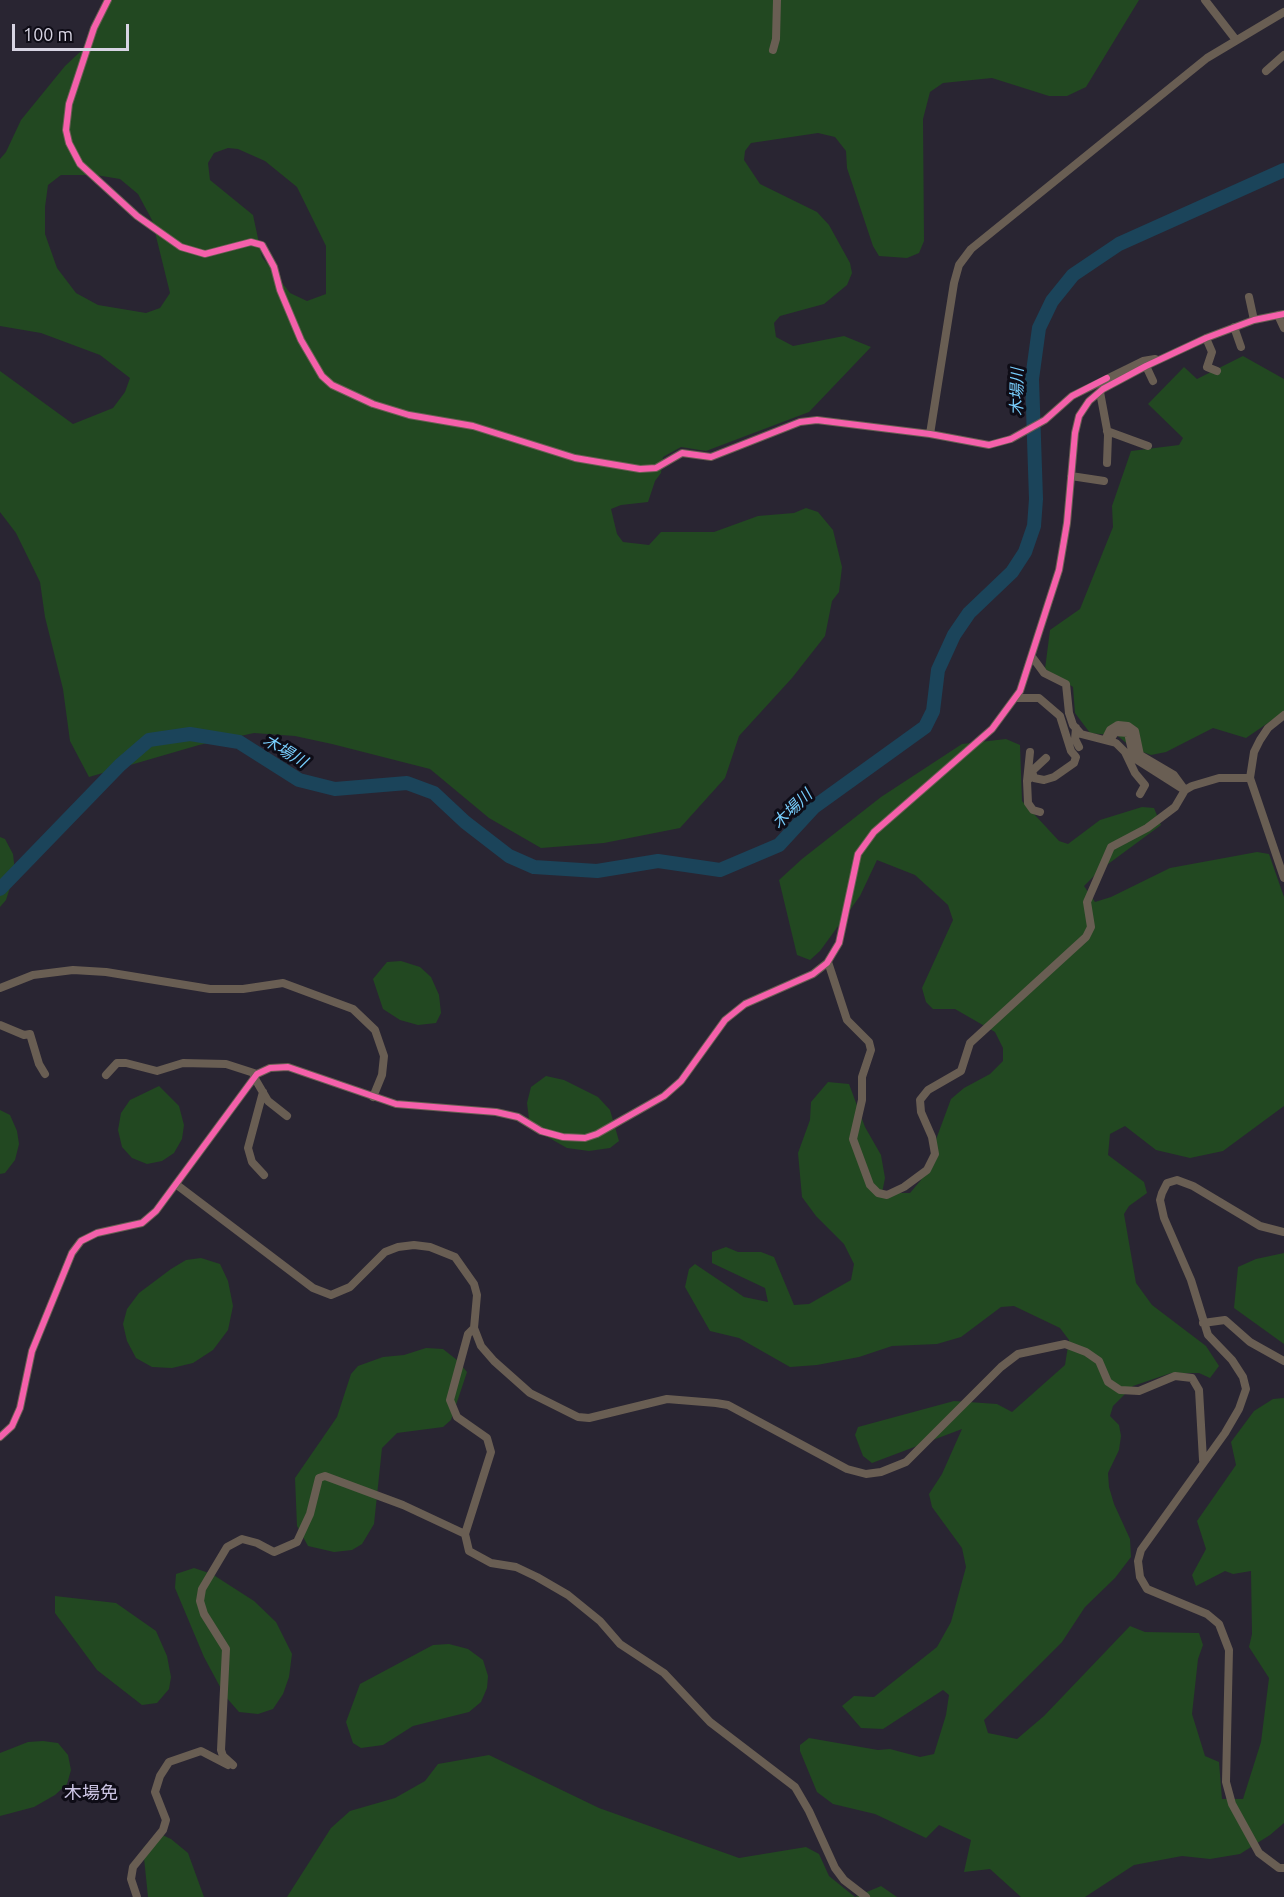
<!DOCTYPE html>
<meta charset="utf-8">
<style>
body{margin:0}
#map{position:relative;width:1284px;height:1897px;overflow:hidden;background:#292532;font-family:Ubuntu,sans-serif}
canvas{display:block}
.scale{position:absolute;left:12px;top:24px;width:117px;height:27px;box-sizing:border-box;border:3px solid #d7d4e3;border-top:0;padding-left:8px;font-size:18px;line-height:21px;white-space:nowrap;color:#d7d4e3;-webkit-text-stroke:4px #0e0c16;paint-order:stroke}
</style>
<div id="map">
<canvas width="1284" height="1897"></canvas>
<div class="scale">100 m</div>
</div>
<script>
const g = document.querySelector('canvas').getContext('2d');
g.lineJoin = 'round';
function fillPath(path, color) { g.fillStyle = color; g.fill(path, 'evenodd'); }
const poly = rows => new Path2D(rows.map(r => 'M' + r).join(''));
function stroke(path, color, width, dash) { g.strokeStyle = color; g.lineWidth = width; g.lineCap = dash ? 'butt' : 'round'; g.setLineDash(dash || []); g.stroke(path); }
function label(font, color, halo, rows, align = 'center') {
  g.font = font + ' Ubuntu,"Noto Sans JP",sans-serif'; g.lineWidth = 6; g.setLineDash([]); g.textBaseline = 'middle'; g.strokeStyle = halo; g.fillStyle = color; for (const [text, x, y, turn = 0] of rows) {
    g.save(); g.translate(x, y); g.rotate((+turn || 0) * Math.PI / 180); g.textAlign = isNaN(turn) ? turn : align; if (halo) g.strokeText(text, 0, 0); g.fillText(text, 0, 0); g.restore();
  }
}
fillPath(poly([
 [104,0,1139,0,1086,87,1067,96,1049,96,992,78,943,83,930,92,923,119,924,241,919,253,907,258,879,256,873,246,847,168,846,151,835,137,818,133,751,143,745,151,744,160,760,184,817,212,829,225,850,263,852,273,847,285,824,304,780,316,774,323,776,337,793,346,844,336,871,347,809,412,706,451,681,447,663,457,661,473,655,481,648,502,621,505,611,509,617,534,623,542,649,545,661,532,714,532,758,516,794,513,806,508,818,512,833,530,842,567,839,592,832,601,825,636,792,678,739,736,725,778,680,828,604,843,541,848,489,818,430,769,332,744,295,736,254,733,199,745,89,777,70,741,63,689,45,617,40,582,16,533,0,512,0,371,73,424,113,408,125,392,130,378,100,355,41,333,0,326,0,159,6,152,21,120,65,66,94,39],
 [228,148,238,149,265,161,297,187,326,246,326,294,307,301,290,293,262,257,253,215,210,180,208,163,214,153],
 [61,175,96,175,120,179,138,194,152,220,170,293,160,308,146,313,98,305,76,293,57,268,45,234,45,207,48,185],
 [1243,356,1284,379,1284,712,1246,738,1213,728,1166,752,1151,755,1132,748,1118,736,1090,733,1075,713,1073,687,1045,669,1050,630,1080,609,1113,527,1112,506,1131,451,1179,445,1183,438,1148,404,1184,367,1197,379],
 [1006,739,1020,745,1022,801,1059,841,1068,844,1100,820,1142,807,1154,808,1161,825,1100,870,1084,886,1095,902,1111,897,1170,868,1257,852,1269,854,1284,897,1284,1106,1223,1151,1190,1158,1156,1150,1125,1126,1110,1134,1108,1155,1144,1182,1147,1193,1129,1206,1124,1214,1136,1283,1152,1305,1206,1346,1219,1366,1210,1378,1199,1373,1171,1373,1133,1386,1113,1406,1110,1416,1119,1425,1121,1436,1119,1450,1108,1473,1109,1487,1114,1504,1130,1539,1131,1557,1115,1578,1085,1607,1062,1642,984,1720,988,1733,1017,1739,1044,1716,1130,1626,1145,1632,1199,1633,1203,1645,1198,1659,1192,1714,1205,1756,1219,1762,1222,1799,1243,1799,1261,1742,1269,1678,1249,1647,1252,1634,1251,1571,1233,1574,1225,1571,1196,1586,1192,1575,1206,1549,1197,1521,1236,1465,1231,1442,1254,1411,1273,1399,1284,1398,1284,1823,1270,1835,1240,1854,1210,1859,1182,1856,1134,1865,1085,1897,1021,1897,990,1869,964,1872,971,1840,939,1825,926,1838,875,1814,833,1804,817,1792,800,1751,800,1745,809,1738,878,1750,890,1749,920,1757,934,1754,946,1715,949,1695,943,1690,883,1729,861,1728,842,1706,854,1696,874,1697,937,1647,951,1622,966,1567,962,1548,932,1507,929,1494,942,1474,962,1429,872,1463,863,1456,855,1435,858,1427,954,1401,997,1404,1012,1412,1065,1365,1069,1340,1060,1328,1014,1306,1001,1307,961,1337,937,1344,892,1346,859,1357,817,1365,790,1367,739,1338,710,1331,685,1287,689,1269,695,1264,744,1297,768,1302,765,1288,712,1263,712,1252,726,1247,738,1252,761,1252,774,1257,794,1305,809,1304,851,1280,854,1264,844,1244,816,1216,802,1197,798,1153,810,1120,811,1102,828,1082,849,1084,865,1127,881,1155,885,1178,882,1193,910,1193,921,1180,951,1099,964,1088,990,1074,1003,1061,1003,1048,995,1032,955,1009,933,1009,926,1002,922,988,953,920,948,905,915,875,877,860,860,896,820,951,810,960,797,955,779,880,802,859,881,797,962,744],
 [0,837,5,839,13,854,15,872,6,900,0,907],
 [401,961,420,967,431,977,439,995,441,1013,436,1023,418,1025,400,1020,383,1009,373,979,387,962],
 [546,1076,564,1080,598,1097,610,1110,619,1141,610,1148,589,1151,567,1148,544,1135,529,1119,527,1103,531,1087],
 [159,1086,179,1106,184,1125,182,1139,174,1153,162,1161,147,1164,132,1158,122,1147,118,1130,121,1113,130,1100],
 [0,1110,10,1115,17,1131,19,1144,15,1160,5,1173,0,1174],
 [1284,1253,1284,1344,1234,1308,1238,1267,1256,1259],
 [201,1258,220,1264,228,1281,233,1306,228,1330,213,1350,193,1363,172,1368,152,1367,136,1358,127,1341,123,1324,127,1309,139,1293,171,1269,186,1260],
 [426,1348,443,1349,457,1360,467,1372,451,1420,443,1427,397,1433,382,1448,374,1524,362,1544,352,1550,334,1552,308,1546,297,1526,295,1478,337,1417,351,1374,358,1366,383,1357,404,1355],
 [194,1568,212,1574,254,1601,276,1622,292,1654,289,1677,283,1694,273,1709,258,1714,239,1712,225,1696,204,1657,175,1588,176,1574],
 [55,1596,116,1603,156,1631,167,1656,171,1677,169,1689,157,1703,142,1705,97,1670,55,1613],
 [449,1644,468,1649,483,1660,488,1676,487,1688,481,1702,469,1712,413,1726,383,1745,361,1748,353,1743,346,1722,360,1684,433,1645],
 [43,1741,58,1743,68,1755,71,1770,67,1784,55,1795,34,1807,0,1816,0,1753,28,1742],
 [489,1755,599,1808,739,1858,806,1847,819,1854,829,1876,855,1897,881,1886,897,1897,287,1897,331,1828,350,1811,395,1798,425,1781,438,1764],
 [158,1833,171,1839,188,1853,204,1897,148,1897,143,1848]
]), '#224821');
stroke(poly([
 [0,889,120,765,149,740,190,734,239,742,299,780,335,789,407,783,434,793,465,822,509,856,534,867,597,871,658,861,720,870,779,845,814,807,925,727,933,711,938,670,954,635,969,613,1012,572,1025,552,1034,526,1036,499,1032,379,1039,328,1052,301,1073,275,1119,244,1284,170]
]), '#1b445a', 14);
stroke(poly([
 [108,0,94,28,69,104,66,130,69,143,80,164,137,216,181,247,205,254,251,242,262,245,274,267,280,290,301,340,322,376,332,385,373,404,409,415,473,426,575,458,640,469,656,468,682,453,711,457,800,422,817,420,930,434,989,445,1011,439,1045,420,1072,396,1143,361,1155,359],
 [1205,0,1236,40],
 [773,50,776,39,777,0],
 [1266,71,1284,55],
 [1249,297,1254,320],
 [1278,315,1284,328],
 [1234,327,1241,347],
 [1206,338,1212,352,1207,367,1217,371],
 [1146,366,1153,381],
 [1100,392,1108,435,1107,463],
 [1107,431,1148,446],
 [930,434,954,283,959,265,971,249,1207,58,1284,12],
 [1071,476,1104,481],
 [1033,658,1044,673,1066,684,1069,713,1073,725,1081,734,1116,743,1125,752,1135,773,1145,785,1140,794],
 [1016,698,1039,698,1060,716,1071,751,1076,757,1074,763,1054,777,1044,780,1034,778,1032,771,1046,758],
 [1284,715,1268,728,1260,740,1254,752,1250,778,1284,878],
 [1076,728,1075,739,1079,747],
 [1111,739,1115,732,1128,733,1132,751,1137,760,1181,788],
 [1105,740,1110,730,1118,725,1128,726,1135,731,1140,755,1174,775,1185,790],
 [1033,775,1027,781,1028,803,1033,810,1040,812],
 [1027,781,1030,752],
 [828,962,847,1020,869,1042,871,1050,862,1077,862,1100,853,1139,870,1185,878,1193,887,1195,904,1187,927,1170,935,1154,932,1137,921,1112,920,1100,928,1090,961,1071,970,1043,1086,937,1091,927,1087,902,1111,847,1147,828,1175,807,1185,790,1192,786,1219,778,1250,778],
 [0,988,33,975,73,970,106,972,210,989,243,989,283,983,353,1009,375,1030,384,1056,382,1075,373,1097],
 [0,1025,24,1035,30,1034,39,1064,45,1074],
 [106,1075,117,1063,126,1063,157,1071,183,1063,226,1064,257,1074],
 [254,1077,268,1101,287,1116],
 [263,1092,248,1148,252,1162,264,1175],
 [177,1185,313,1288,331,1295,350,1287,385,1252,398,1247,414,1245,430,1247,455,1257,474,1284,477,1295,474,1328,481,1346,494,1361,530,1393,578,1417,589,1418,667,1399,716,1403,728,1405,847,1469,866,1474,881,1472,906,1462,1001,1367,1018,1354,1065,1344,1086,1352,1099,1361,1108,1382,1120,1390,1139,1391,1175,1376,1192,1378,1199,1390,1203,1460],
 [1284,1232,1260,1226,1193,1186,1177,1180,1167,1183,1162,1193,1160,1200,1164,1218,1191,1280,1208,1335,1232,1360,1243,1377,1246,1389,1239,1409,1225,1433,1141,1550,1138,1561,1140,1577,1147,1589,1207,1614,1219,1624,1229,1650,1226,1782,1232,1804,1259,1853,1279,1868,1284,1868],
 [1203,1323,1225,1320,1250,1342,1284,1361],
 [474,1328,468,1334,450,1400,457,1417,487,1438,491,1452,465,1534,469,1551,491,1563,516,1567,537,1577,568,1595,600,1621,620,1644,664,1673,710,1722,795,1787,809,1811,835,1868,844,1880,866,1897],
 [0,1437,12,1426,20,1408,32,1351,72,1253,81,1241,97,1233,142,1223,156,1211,257,1074,270,1068,288,1067,396,1104,496,1112,518,1117,541,1131,563,1137,585,1138,597,1134,664,1096,681,1081,725,1020,745,1004,813,974,827,963,839,943,858,854,874,832,992,729,1020,691,1059,570,1067,523,1075,433,1079,416,1089,401,1103,389,1146,366,1206,338,1254,320,1284,314],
 [233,1765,223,1756,221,1750,226,1649,204,1614,200,1601,202,1589,227,1547,242,1539,257,1543,274,1552,297,1542,310,1514,319,1478,325,1476,403,1505,465,1534],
 [137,1897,131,1879,133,1867,163,1830,166,1820,155,1792,160,1776,169,1762,201,1751,228,1765]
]), '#695e53', 8);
stroke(poly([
 [108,0,94,28,69,104,66,130,69,143,80,164,137,216,181,247,205,254,251,242,262,245,274,267,280,290,301,340,322,376,332,385,373,404,409,415,473,426,575,458,640,469,656,468,682,453,711,457,800,422,817,420,930,434,989,445,1011,439,1045,420,1072,396,1107,378],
 [0,1437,12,1426,20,1408,32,1351,72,1253,81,1241,97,1233,142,1223,156,1211,257,1074,270,1068,288,1067,396,1104,496,1112,518,1117,541,1131,563,1137,585,1138,597,1134,664,1096,681,1081,725,1020,745,1004,813,974,827,963,839,943,858,854,874,832,992,729,1020,691,1059,570,1067,523,1075,433,1079,416,1089,401,1103,389,1146,366,1206,338,1254,320,1284,314]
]), '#f560ab', 6);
label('italic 16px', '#78cefd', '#0e0c16', [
 ["木場川",1017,392,-89],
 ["木場川",285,751,31],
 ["木場川",792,809,-44]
]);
label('18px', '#ccc5e4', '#0e0c16', [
 ["木場免",91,1793]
]);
</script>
